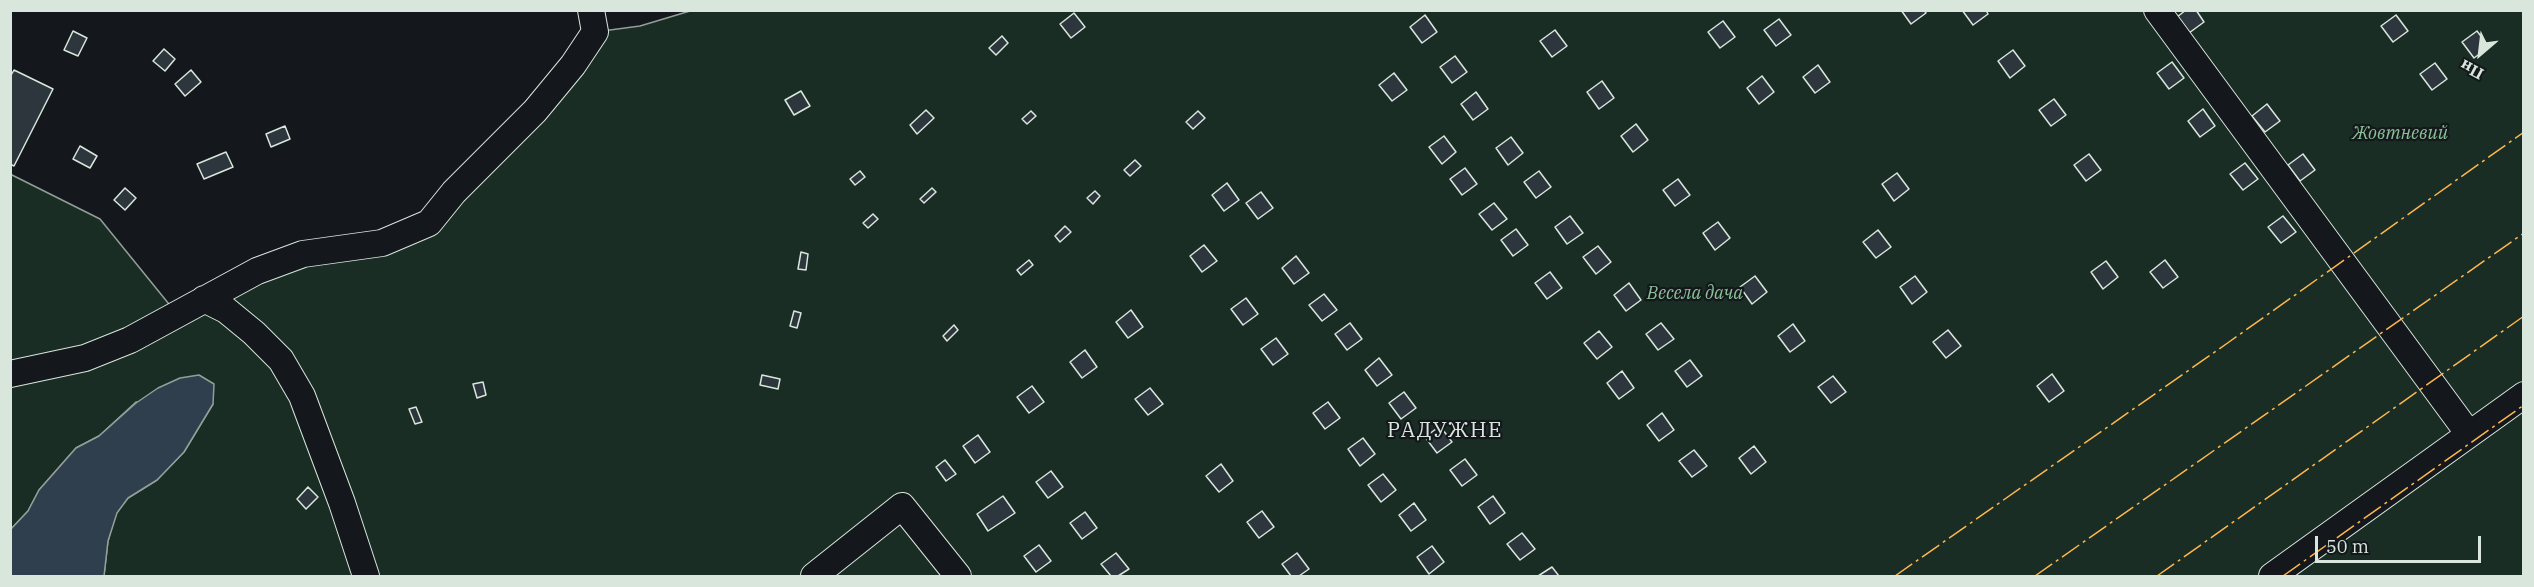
<!DOCTYPE html>
<meta charset="utf-8">
<style>
body{margin:0}
#map{position:relative;width:2534px;height:587px;overflow:hidden;background:#14181c;font-family:"IBM Plex Serif",serif}
canvas{display:block}
.frame{position:absolute;inset:0;border:12px solid #d8e6dc;pointer-events:none}
.north{position:absolute;left:2450px;top:24px;width:60px;height:60px;-webkit-text-stroke:4px #14181c;paint-order:stroke;rotate:208deg;font-size:16px;font-weight:700;line-height:24px;text-align:center;color:#d8e6dc}
.north::after{content:'';display:block;margin:auto;width:21px;height:27px;background:#d8e6dc;clip-path:polygon(50% 0,100% 100%,50% 72%,0 100%)}
.scale{position:absolute;left:2315px;top:536px;width:166px;height:27px;box-sizing:border-box;border:3px solid #d8e6dc;border-top:0;padding-left:8px;font-size:18px;line-height:21px;white-space:nowrap;color:#d8e6dc;-webkit-text-stroke:4px #14181c;paint-order:stroke}
</style>
<div id="map">
<canvas width="2534" height="587"></canvas>
<div class="frame"></div>
<div class="north">Пн</div>
<div class="scale">50 m</div>
</div>
<script>
const g = document.querySelector('canvas').getContext('2d');
g.lineJoin = 'round';
function fillPath(path, color) { g.fillStyle = color; g.fill(path, 'evenodd'); }
const poly = rows => new Path2D(rows.map(r => 'M' + r).join(''));
function stroke(path, color, width, dash) { g.strokeStyle = color; g.lineWidth = width; g.lineCap = dash ? 'butt' : 'round'; g.setLineDash(dash || []); g.stroke(path); }
function label(font, color, halo, rows, align = 'center') {
  g.font = font + ' "IBM Plex Serif",serif'; g.lineWidth = 4.5; g.setLineDash([]); g.textBaseline = 'middle'; g.strokeStyle = halo; g.fillStyle = color; for (const [text, x, y, turn = 0] of rows) {
    g.save(); g.translate(x, y); g.rotate((+turn || 0) * Math.PI / 180); g.textAlign = isNaN(turn) ? turn : align; if (halo) g.strokeText(text, 0, 0); g.fillText(text, 0, 0); g.restore();
  }
}
const green = poly([
 [690,11,2523,11,2523,576,104,576,108,541,116,513,128,498,157,480,184,452,213,404,136,402,99,436,76,448,39,490,28,511,11,529,10,174,100,219,177,314,216,293,411,232,595,32,640,26,690,11]
]);
fillPath(green, '#1a2d24');
stroke(green, '#939e99', 1.5);
const water = poly([
 [199,375,214,384,213,404,184,452,157,480,128,498,117,513,108,541,104,576,11,576,11,529,28,511,39,490,76,448,99,436,136,403,158,388,180,378,199,375]
]);
fillPath(water, '#2f3f4d');
stroke(water, '#939e99', 1.5);
const building = poly([
 [1901,10,1924,10,1926,13,1911,24,1901,10],
 [1962,10,1986,10,1988,14,1973,25,1962,10],
 [2186,10,2196,10,2204,22,2189,33,2177,17,2186,10],
 [1074,13,1085,27,1071,38,1060,24,1074,13],
 [1425,15,1437,32,1422,43,1410,27,1425,15],
 [2396,15,2408,31,2393,42,2381,26,2396,15],
 [1779,19,1791,35,1776,46,1764,30,1779,19],
 [1723,21,1735,37,1720,48,1708,32,1723,21],
 [1555,30,1567,46,1552,57,1540,41,1555,30],
 [73,31,87,38,78,56,64,50,73,31],
 [2477,31,2489,47,2474,58,2462,42,2477,31],
 [1002,36,1008,43,996,55,989,48,1002,36],
 [164,49,175,59,165,71,153,61,164,49],
 [2013,50,2025,66,2010,78,1998,61,2013,50],
 [1455,56,1467,72,1452,83,1440,67,1455,56],
 [2172,62,2184,78,2169,89,2157,73,2172,62],
 [2435,63,2447,79,2432,90,2420,74,2435,63],
 [1818,65,1830,82,1815,93,1803,77,1818,65],
 [14,70,53,89,14,166,10,164,10,77,14,70],
 [191,70,201,82,185,96,175,84,191,70],
 [1394,73,1407,90,1392,101,1379,85,1394,73],
 [1762,76,1774,92,1759,104,1747,88,1762,76],
 [1602,81,1614,98,1599,109,1587,92,1602,81],
 [801,91,810,106,794,115,785,100,801,91],
 [1476,92,1488,109,1473,120,1461,104,1476,92],
 [2054,99,2066,115,2051,126,2039,110,2054,99],
 [2267,104,2280,121,2265,132,2252,116,2267,104],
 [2203,109,2215,126,2200,137,2188,121,2203,109],
 [926,110,934,118,917,134,910,125,926,110],
 [1031,111,1036,116,1027,124,1022,119,1031,111],
 [1198,111,1205,118,1193,129,1186,122,1198,111],
 [1636,124,1648,140,1633,152,1621,136,1636,124],
 [285,126,290,139,271,147,266,134,285,126],
 [1444,136,1456,152,1442,164,1429,147,1444,136],
 [1511,137,1523,153,1508,165,1496,148,1511,137],
 [80,146,97,156,90,168,73,159,80,146],
 [226,152,233,167,204,179,197,164,226,152],
 [2089,154,2101,170,2086,181,2074,165,2089,154],
 [2303,154,2315,170,2300,181,2288,165,2303,154],
 [1135,160,1141,166,1130,176,1124,170,1135,160],
 [2245,163,2258,179,2243,190,2230,174,2245,163],
 [1465,168,1477,184,1462,195,1450,179,1465,168],
 [860,171,865,177,855,185,850,179,860,171],
 [1539,171,1551,187,1536,198,1524,182,1539,171],
 [1897,173,1909,189,1894,201,1882,184,1897,173],
 [1678,179,1690,195,1675,206,1663,190,1678,179],
 [1227,183,1239,200,1224,211,1212,195,1227,183],
 [125,188,136,198,125,210,114,200,125,188],
 [932,188,936,192,924,203,920,199,932,188],
 [1095,191,1100,196,1093,204,1087,198,1095,191],
 [1261,192,1273,208,1258,219,1246,203,1261,192],
 [1494,203,1507,219,1492,230,1479,214,1494,203],
 [873,214,878,219,868,228,863,223,873,214],
 [1570,216,1583,233,1567,244,1555,227,1570,216],
 [2283,216,2296,232,2281,243,2268,227,2283,216],
 [1718,222,1730,238,1715,250,1703,233,1718,222],
 [1065,226,1071,232,1060,242,1055,236,1065,226],
 [1516,229,1528,245,1513,256,1501,240,1516,229],
 [1878,230,1891,247,1876,258,1863,242,1878,230],
 [1204,245,1217,261,1202,272,1190,256,1204,245],
 [1598,246,1611,262,1596,274,1583,257,1598,246],
 [801,252,808,254,806,270,798,269,801,252],
 [1296,256,1309,273,1294,284,1282,268,1296,256],
 [1029,260,1033,265,1021,275,1017,270,1029,260],
 [2165,260,2178,277,2163,288,2150,272,2165,260],
 [2106,261,2118,277,2103,289,2091,272,2106,261],
 [1550,272,1562,288,1547,299,1535,283,1550,272],
 [1755,276,1767,292,1752,304,1740,287,1755,276],
 [1915,276,1927,292,1912,304,1900,287,1915,276],
 [1629,283,1641,300,1626,311,1614,295,1629,283],
 [1324,294,1337,310,1322,321,1309,305,1324,294],
 [1246,298,1258,314,1243,325,1231,309,1246,298],
 [1131,310,1143,327,1128,338,1116,322,1131,310],
 [794,311,801,313,797,328,790,326,794,311],
 [1350,323,1362,339,1347,350,1335,334,1350,323],
 [1661,323,1674,339,1658,350,1646,334,1661,323],
 [1793,324,1805,341,1790,352,1778,336,1793,324],
 [954,325,958,330,947,341,943,336,954,325],
 [1948,330,1961,346,1946,358,1933,342,1948,330],
 [1599,331,1612,347,1597,359,1584,343,1599,331],
 [1276,338,1288,354,1273,365,1261,349,1276,338],
 [1085,350,1097,367,1082,378,1070,362,1085,350],
 [1379,358,1392,375,1377,386,1365,370,1379,358],
 [1690,360,1702,376,1687,387,1675,371,1690,360],
 [1622,371,1634,388,1619,399,1607,383,1622,371],
 [2052,374,2064,391,2049,402,2037,386,2052,374],
 [762,375,780,379,778,389,760,385,762,375],
 [1833,376,1846,392,1831,403,1818,387,1833,376],
 [483,382,486,395,477,398,473,384,483,382],
 [1032,386,1044,402,1029,413,1017,397,1032,386],
 [1150,388,1163,404,1148,415,1135,399,1150,388],
 [1404,392,1416,408,1401,419,1389,403,1404,392],
 [1328,402,1340,418,1325,429,1313,413,1328,402],
 [416,407,422,422,415,424,409,409,416,407],
 [1662,413,1674,430,1659,441,1647,425,1662,413],
 [1440,426,1452,442,1437,453,1425,437,1440,426],
 [978,435,990,452,975,463,963,446,978,435],
 [1363,438,1375,454,1360,466,1348,449,1363,438],
 [1754,446,1766,462,1751,474,1739,458,1754,446],
 [1694,450,1707,466,1692,477,1679,461,1694,450],
 [1465,459,1477,475,1462,486,1450,470,1465,459],
 [945,460,956,474,946,481,936,467,945,460],
 [1221,464,1233,481,1219,492,1206,476,1221,464],
 [1051,471,1063,487,1048,498,1036,482,1051,471],
 [1383,474,1396,490,1381,502,1368,485,1383,474],
 [308,487,318,497,306,509,297,499,308,487],
 [1003,496,1015,513,988,531,977,514,1003,496],
 [1493,496,1505,513,1490,524,1478,507,1493,496],
 [1414,503,1426,520,1411,531,1399,515,1414,503],
 [1262,511,1274,527,1259,538,1247,522,1262,511],
 [1085,512,1097,528,1082,539,1070,523,1085,512],
 [1522,533,1535,549,1520,560,1507,544,1522,533],
 [1039,545,1051,561,1036,572,1024,556,1039,545],
 [1432,546,1444,562,1429,574,1417,557,1432,546],
 [1116,553,1129,569,1118,576,1111,576,1101,564,1116,553],
 [1297,553,1309,569,1299,576,1291,576,1282,564,1297,553],
 [1552,567,1559,576,1538,576,1552,567]
]);
fillPath(building, '#2c363c');
stroke(building, '#d8e6dc', 1.5);
const minor = poly([
 [2157,10,2469,434],
 [204,299,226,310,254,333,281,360,302,396,342,503,366,576],
 [10,374,85,358,130,340,257,271,303,254,382,243,429,223,454,192,535,111,573,65,595,32,591,10],
 [814,576,902,506,958,576],
 [2272,576,2524,395]
]);
stroke(minor, '#d8e6dc', 28);
stroke(minor, '#14181c', 26);
stroke(poly([
 [1895,576,2229,342,2524,132],
 [2035,576,2524,233],
 [2157,576,2524,316],
 [2283,576,2524,405]
]), '#ffb74d', 1.5, [21, 4.5, 3, 4.5]);
label('italic 18px', '#8ac095', '#14181c', [
 ["Жовтневий",2400,134],
 ["Весела дача",1695,294]
]);
g.letterSpacing = '1.5px';
label('21px', '#d8e6dc', '#14181c', [
 ["РАДУЖНЕ",1445,431]
]);
g.letterSpacing = '0px';
</script>
